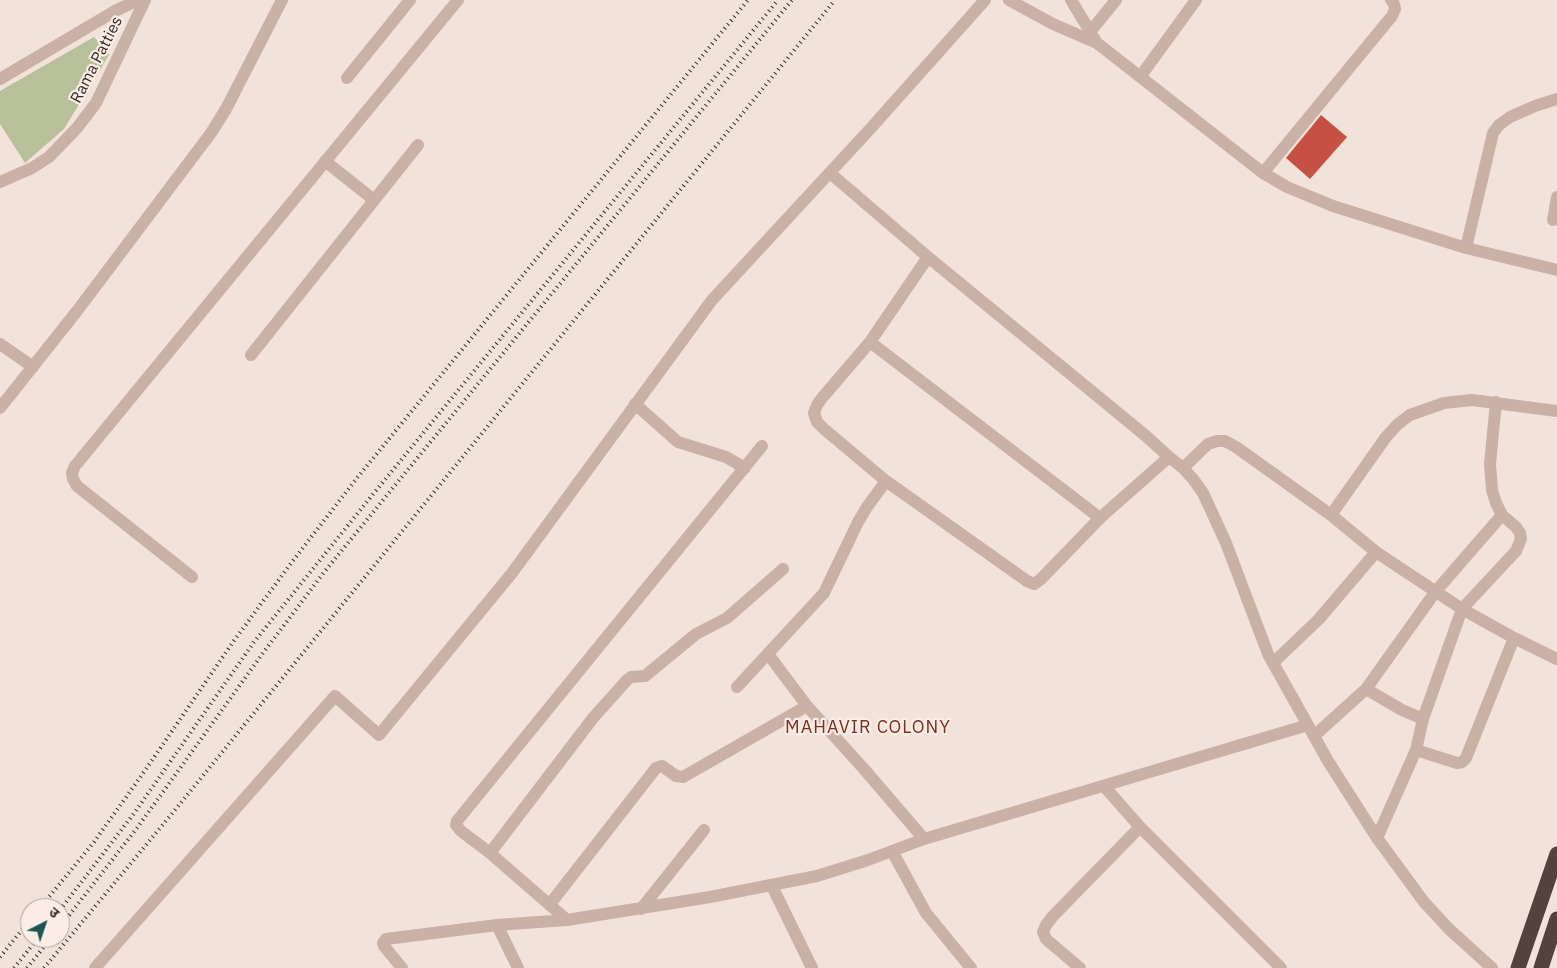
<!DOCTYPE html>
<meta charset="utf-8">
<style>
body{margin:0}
#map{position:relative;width:1557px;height:968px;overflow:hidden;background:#f1e3d9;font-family:"IBM Plex Sans","Noto Sans Devanagari",sans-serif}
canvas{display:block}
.north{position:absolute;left:20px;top:898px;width:50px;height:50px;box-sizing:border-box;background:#f9ede5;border:1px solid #ab9f99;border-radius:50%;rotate:41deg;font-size:14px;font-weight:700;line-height:20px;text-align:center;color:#352926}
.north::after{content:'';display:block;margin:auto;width:18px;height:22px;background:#1c5652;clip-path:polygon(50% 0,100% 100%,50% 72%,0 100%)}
</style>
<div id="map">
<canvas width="1557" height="968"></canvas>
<div class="north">उ</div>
</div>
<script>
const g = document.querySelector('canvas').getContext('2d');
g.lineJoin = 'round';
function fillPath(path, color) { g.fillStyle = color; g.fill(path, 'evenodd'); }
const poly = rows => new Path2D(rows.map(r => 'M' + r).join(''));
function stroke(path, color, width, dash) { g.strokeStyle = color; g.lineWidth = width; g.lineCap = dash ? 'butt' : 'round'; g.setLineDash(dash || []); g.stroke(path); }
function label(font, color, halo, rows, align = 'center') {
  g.font = font + ' "IBM Plex Sans",sans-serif'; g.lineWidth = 4.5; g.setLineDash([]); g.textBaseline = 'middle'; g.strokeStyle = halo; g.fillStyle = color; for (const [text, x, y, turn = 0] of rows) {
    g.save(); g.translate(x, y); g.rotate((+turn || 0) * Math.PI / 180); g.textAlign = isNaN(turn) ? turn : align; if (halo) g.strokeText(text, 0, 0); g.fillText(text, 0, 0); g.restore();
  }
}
fillPath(poly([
 [94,37,109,55,64,129,25,163,0,124,0,91]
]), '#b8c099');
fillPath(poly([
 [1321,115,1347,137,1310,179,1286,158]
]), '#c65142');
stroke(poly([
 [1009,0,1053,24,1097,43,1263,173,1287,187,1333,206,1466,248,1557,270],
 [1071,0,1097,43],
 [1090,32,1116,0],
 [1140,77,1196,0],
 [347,78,410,0],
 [0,79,115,11,138,0],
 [325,161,374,200],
 [830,173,928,257,1146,436,1169,457,1183,468,1193,479,1203,493,1226,543,1268,654,1328,761,1377,838,1424,902,1449,929,1492,968],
 [1263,173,1392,16,1395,9,1394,4,1391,0],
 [0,182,32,168,49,157,77,128,96,103,145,0],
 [1553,220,1557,197],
 [1466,248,1493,133,1499,125,1510,117,1535,106,1557,99],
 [928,257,870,342,822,398,817,405,814,413,817,422,824,429,886,481,1027,581,1034,584,1041,579,1100,518,1169,457],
 [870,342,1100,518],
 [0,344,33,367],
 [251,355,418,145],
 [635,404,678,442,726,457,745,468],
 [0,408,77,311,211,133,226,109,282,0],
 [1183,468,1208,444,1217,441,1225,441,1236,447,1331,515,1376,552,1462,609,1514,638,1557,659],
 [1331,515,1386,437,1398,424,1410,415,1444,403,1472,400,1557,411],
 [192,577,77,486,73,479,72,473,75,466,458,0],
 [768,654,807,706,864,769,924,839],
 [1273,663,1319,619,1376,552],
 [737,687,824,593,858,522,867,507,886,481],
 [1366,689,1402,710,1423,719],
 [1314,736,1366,689,1436,591,1502,515],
 [1416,750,1457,763,1462,762,1466,758,1514,638],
 [1104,786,1140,827,1281,968],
 [1377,838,1416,750,1423,719,1462,609,1516,551,1521,539,1520,533,1516,527,1502,515,1496,503,1492,490,1490,464,1496,402],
 [892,851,926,913,971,968],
 [490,853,593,718,627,680,631,677,645,676,696,634,727,618,783,569],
 [772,886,812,968],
 [550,904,656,768,662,766,676,776,683,777,807,706],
 [641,909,704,830],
 [567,920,490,853,461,831,456,825,457,821,762,446],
 [497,925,518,968],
 [95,968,335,696,379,735,512,573,712,300,871,128,985,0],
 [402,968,384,946,383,943,386,939,497,925,567,920,710,897,817,876,868,860,924,839,1308,725],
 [1080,968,1046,939,1043,932,1046,925,1053,916,1140,827]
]), '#c9b1a5', 12);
stroke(poly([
 [1518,968,1557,854],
 [1541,968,1557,919]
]), '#56423d', 15);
stroke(poly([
 [40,908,94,842,144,772,233,642,292,562,357,478,748,0],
 [60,910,135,812,254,642,374,493,778,0],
 [60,927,137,828,263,653,325,571,792,0],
 [0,957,30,920],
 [14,968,38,938],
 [27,968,51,938],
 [44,968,175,810,835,0]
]), '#352926', 4, [1, 4]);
label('16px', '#352926', '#f9ede5', [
 ["Rama Patties",97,60,-63]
]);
g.letterSpacing = '1px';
label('18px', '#832b20', '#f9ede5', [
 ["MAHAVIR COLONY",868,728]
]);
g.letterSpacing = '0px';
</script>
